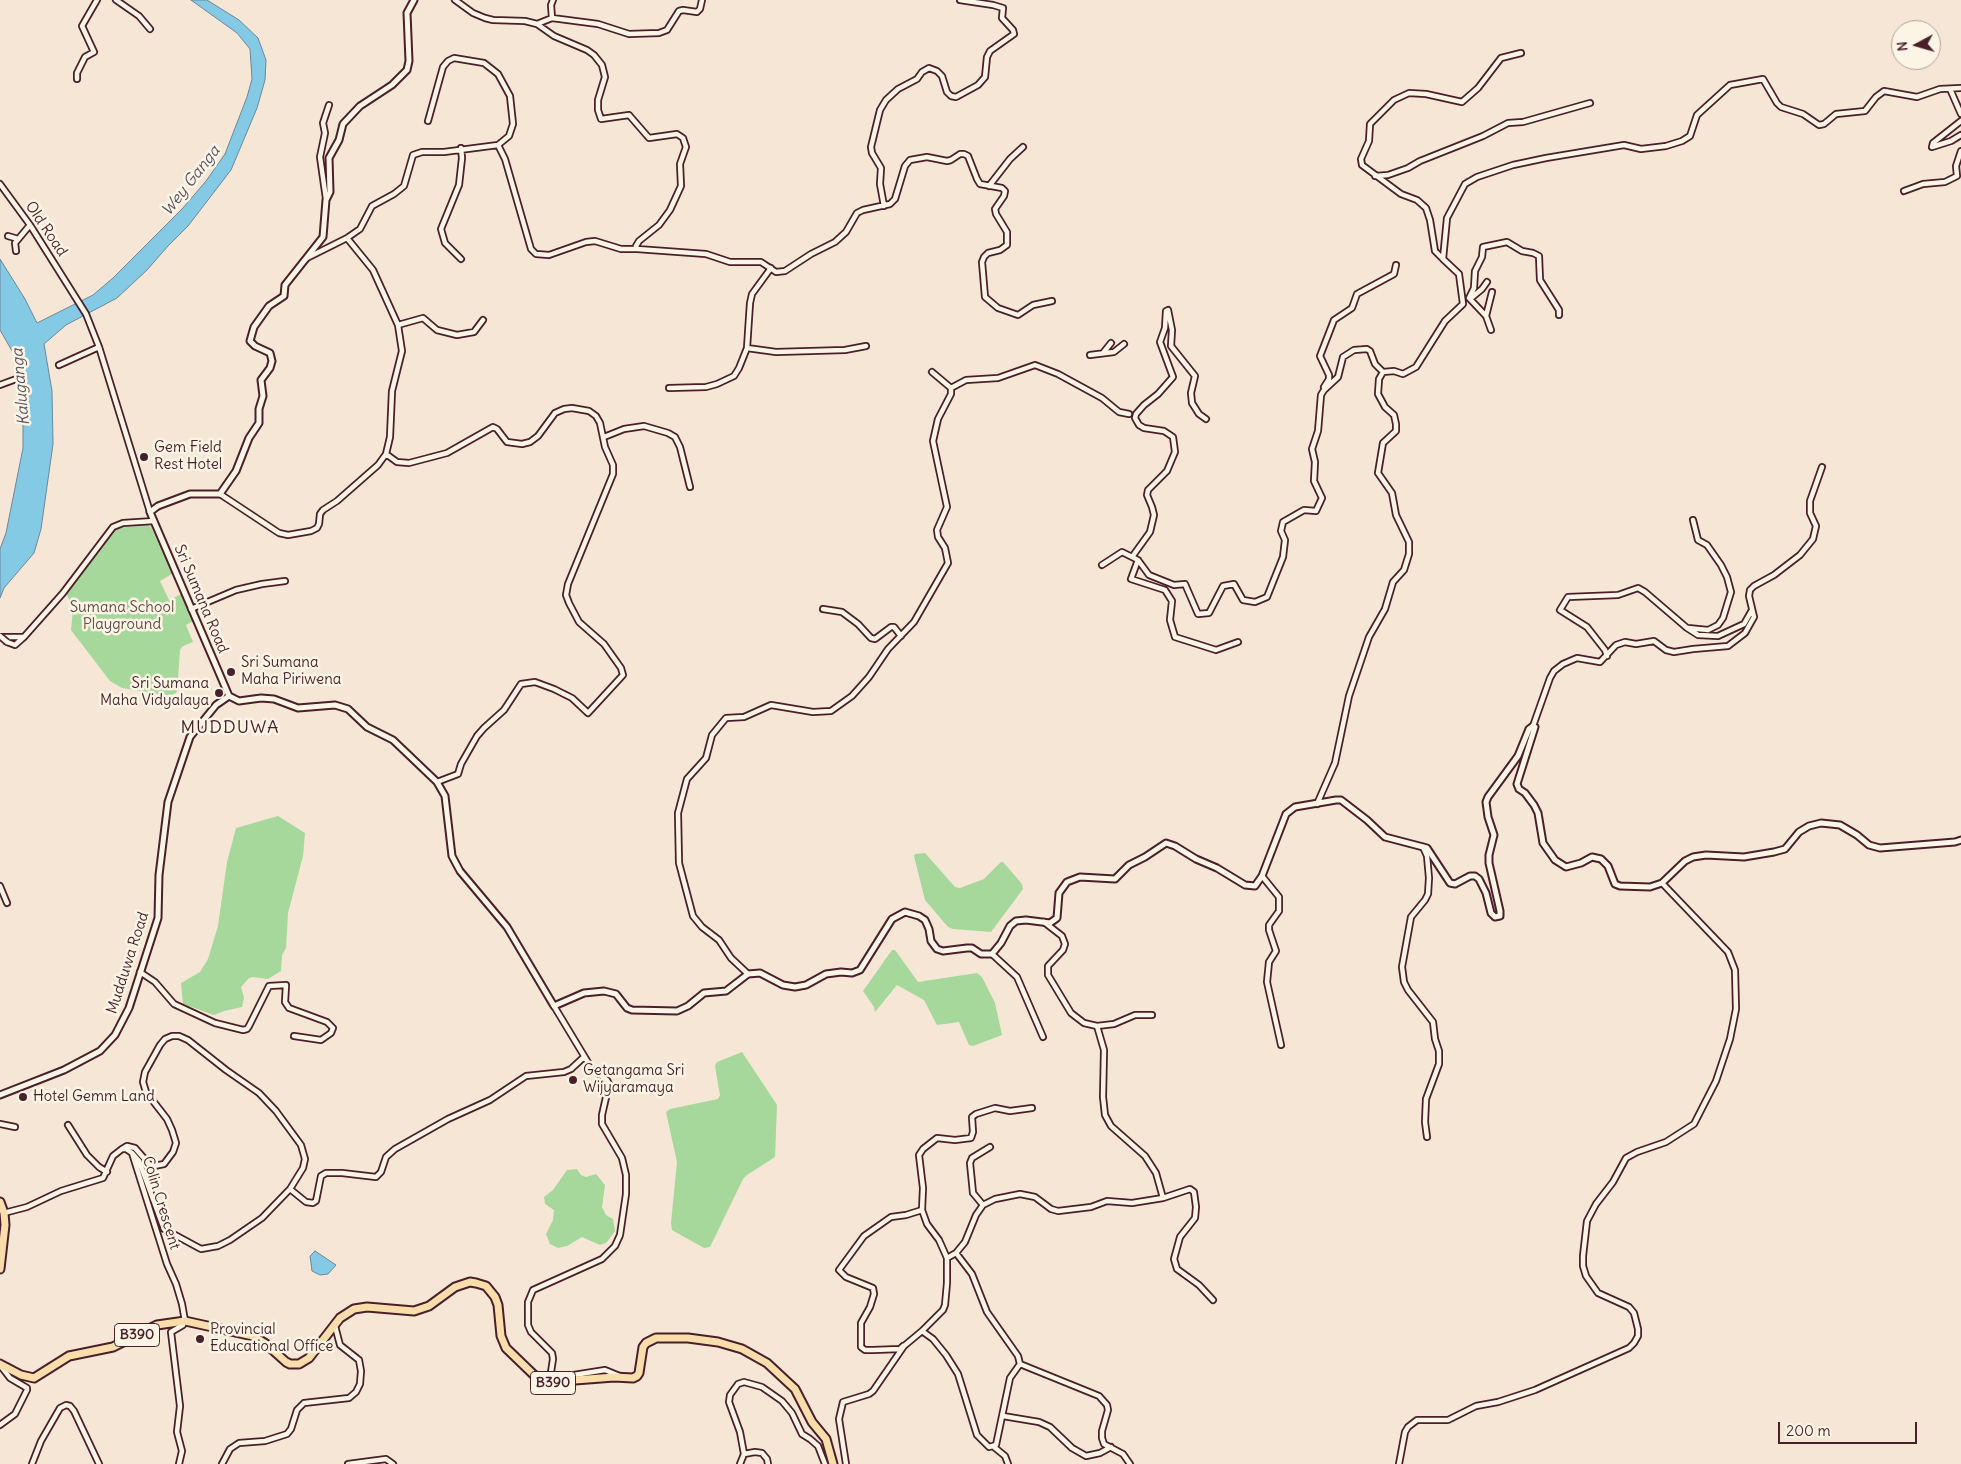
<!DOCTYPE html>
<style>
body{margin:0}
#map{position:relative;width:1961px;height:1464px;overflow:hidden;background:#f6e6d5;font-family:Delius,sans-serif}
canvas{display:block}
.north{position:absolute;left:1891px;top:20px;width:50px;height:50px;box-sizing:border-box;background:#fcf5e5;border:1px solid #b59f9b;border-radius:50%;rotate:264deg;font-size:14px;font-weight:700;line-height:20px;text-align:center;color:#4a1f2b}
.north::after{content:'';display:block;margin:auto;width:18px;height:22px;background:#4a1f2b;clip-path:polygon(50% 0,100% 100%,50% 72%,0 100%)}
.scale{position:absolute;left:1778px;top:1422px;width:139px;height:22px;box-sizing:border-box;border:2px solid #4a1f2b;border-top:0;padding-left:6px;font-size:15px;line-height:18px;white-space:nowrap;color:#4a1f2b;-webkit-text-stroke:4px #fcf5e5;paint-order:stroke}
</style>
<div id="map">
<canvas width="1961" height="1464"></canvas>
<div class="north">N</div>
<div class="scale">200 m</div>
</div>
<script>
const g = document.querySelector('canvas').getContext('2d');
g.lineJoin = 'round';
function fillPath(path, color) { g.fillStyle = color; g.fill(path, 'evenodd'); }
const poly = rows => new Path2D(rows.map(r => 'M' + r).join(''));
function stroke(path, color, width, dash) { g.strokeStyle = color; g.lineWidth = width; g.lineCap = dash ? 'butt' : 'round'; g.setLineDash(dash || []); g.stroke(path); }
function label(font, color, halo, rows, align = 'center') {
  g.font = font + ' Delius,sans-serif'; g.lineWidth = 5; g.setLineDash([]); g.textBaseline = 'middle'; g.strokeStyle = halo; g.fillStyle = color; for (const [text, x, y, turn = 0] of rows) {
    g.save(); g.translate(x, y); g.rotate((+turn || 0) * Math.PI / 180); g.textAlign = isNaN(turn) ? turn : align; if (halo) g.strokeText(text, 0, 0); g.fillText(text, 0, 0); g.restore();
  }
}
fillPath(poly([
 [148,525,151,527,172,574,160,581,169,600,181,594,193,621,186,625,193,642,183,646,180,650,177,692,170,696,122,688,110,681,71,630,73,610,66,592,113,530,117,528],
 [278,816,305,833,303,856,288,913,286,948,282,955,281,971,268,979,253,977,249,978,241,987,244,998,242,1007,224,1011,214,1015,183,1004,181,983,200,972,208,959,218,926,227,862,236,828],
 [925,853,955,887,960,888,984,879,1001,862,1003,862,1022,884,1023,889,991,932,953,929,948,927,925,900,914,856,915,854],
 [892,950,895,950,918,982,977,973,982,977,995,1003,1002,1035,973,1046,969,1045,959,1022,937,1025,924,1000,897,985,875,1012,874,1007,863,991],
 [742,1052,777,1105,775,1157,747,1175,743,1179,710,1247,704,1248,672,1230,671,1223,677,1162,666,1112,670,1109,718,1099,720,1095,715,1066,717,1062],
 [577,1169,581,1175,586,1177,596,1174,605,1185,602,1207,606,1215,613,1219,615,1231,606,1243,600,1245,582,1237,567,1246,558,1248,550,1244,546,1234,553,1220,554,1210,545,1204,544,1197,553,1190,567,1170]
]), '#a5d89a');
const water = poly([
 [191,0,207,0,239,20,258,38,266,60,265,80,257,108,231,170,188,226,168,246,147,270,117,298,66,325,44,344,52,391,53,444,41,529,34,553,4,588,0,598,0,549,6,533,23,448,23,370,0,330,0,259,25,299,37,323,93,295,113,278,183,208,206,181,225,154,247,97,252,79,250,49,237,33,191,0],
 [315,1251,336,1265,328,1274,320,1275,312,1271,310,1256,315,1251]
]);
fillPath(water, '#84cae5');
stroke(water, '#6d869b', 1);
const minor = poly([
 [116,0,139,16,150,29],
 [455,0,473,13,485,18,493,20,525,21,537,24,554,36,587,50,594,55,602,65,605,77,598,100,598,110,601,119,629,115,649,138,677,134,683,138,686,147,680,164,681,186,670,210,659,225,639,241,636,246,637,249,706,254,730,262,761,262,776,272,785,271,811,254,835,242,846,232,857,213,863,210,890,204,895,199,905,166,910,160,927,157,947,161,951,160,960,154,964,154,968,156,977,179,980,184,1002,188,1005,191,1004,196,995,209,996,214,1007,232,1007,245,1000,250,988,253,984,257,982,262,985,297,998,308,1018,315,1033,305,1052,301],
 [552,18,551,5,553,0],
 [537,24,552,18,598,24,629,34,659,33,667,30,679,11,683,10,697,12,700,9,702,0],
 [77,79,77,73,85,57,94,52,82,26,97,0],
 [1950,89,1961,114],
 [428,121,443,67,448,61,454,58,484,63,498,74,510,96,513,124,509,136,498,145],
 [1961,121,1933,143,1932,147,1951,141,1961,135],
 [1375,176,1388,175,1408,168,1420,161,1483,136,1508,123,1523,122,1590,103],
 [0,184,30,225,86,314,99,347,150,512],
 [989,186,1010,159,1023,147],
 [1904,191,1923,184,1945,182,1957,176,1956,166,1961,151],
 [326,199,320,157,325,133,323,123,329,105],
 [884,206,880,184,881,168,872,153,871,147,880,110,886,100,898,89,917,79,922,72,929,68,937,71,942,76,947,92,951,96,956,97,978,85,985,77,987,57,990,51,1014,34,1013,30,1002,18,1003,8,993,5,960,0],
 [8,236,18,239],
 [16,251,15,243,30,225],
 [307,258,347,238,360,229,372,206,394,194,404,186,413,155,422,152,444,152,498,145,505,159,531,249,536,254,549,255,586,242,595,241,621,249,637,249],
 [461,259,445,243,441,229,459,185,462,158,461,148],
 [1443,259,1435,251,1430,220,1426,208,1417,200,1401,194,1362,165,1361,159,1369,141,1370,124,1394,100,1409,93,1426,94,1462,102,1478,88,1501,58,1521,53],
 [1470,299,1482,289,1487,282],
 [1486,316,1492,292],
 [398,325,423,318,437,330,457,335,474,332,483,320],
 [1491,330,1486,316,1469,298,1474,288,1475,271,1482,257,1483,247,1507,242,1522,251,1533,253,1539,256,1540,280,1559,310,1559,315],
 [747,348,776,352,845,350,866,346],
 [1103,353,1111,343],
 [1090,355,1114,352,1124,344],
 [59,365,99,347],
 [0,385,19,378],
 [1324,387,1329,379,1329,375,1320,356,1334,320,1352,308,1357,294,1394,274,1396,265],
 [669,388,706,387,717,384,734,376,739,368,747,348,750,303,752,294,771,268],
 [951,388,966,380,998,378,1035,365,1058,374,1102,398,1119,412,1129,414],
 [604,437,624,429,644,426,668,433,675,437,680,447,690,487],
 [386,454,397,462,409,463,447,453,493,427,497,429,507,442,522,444,530,442,538,436,555,413,564,409,572,408,589,411,596,416,600,423,605,447,613,465,613,474,568,584,566,595,569,603,579,622,604,644,621,668,623,675,588,713,572,698,554,689,535,682,521,684,504,710,484,728,477,736,461,764,458,774,437,782],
 [220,494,279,533,288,535,311,531,317,528,319,524,320,514,323,510,337,501,378,465,386,454,390,437,392,391,402,351,398,325,373,270,347,238],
 [1132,557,1150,532,1154,515,1152,507,1147,495,1148,490,1167,471,1175,452,1173,437,1164,431,1144,428,1139,425,1135,418,1136,414,1144,405,1158,394,1173,377,1160,342,1165,328,1166,311,1168,310,1172,330,1171,346,1195,376,1191,393,1192,403,1199,414,1206,419],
 [1138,560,1131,579,1165,590,1172,601,1170,620,1175,637,1216,650,1238,642],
 [1102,565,1122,552,1138,560,1149,575,1174,585,1185,584,1198,614,1209,613,1223,586,1234,584,1243,600,1255,602,1267,597,1283,557,1285,540,1281,531,1283,522,1304,510,1316,511,1322,498,1314,481,1315,462,1312,449,1318,431,1321,395,1324,390,1338,377,1343,357,1354,350,1367,349,1370,351,1375,364,1383,372],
 [191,609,236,590,262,584,285,581],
 [823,609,842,612,858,624,871,638,875,639,891,627,894,627,901,636],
 [1688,628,1708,630,1718,625,1723,618,1731,592,1727,577,1721,565,1707,545,1698,540,1693,520],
 [1,637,24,637],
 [7,642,15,645,24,637,63,593,113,527,123,523,154,521],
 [1607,656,1605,650,1587,627,1560,610,1568,597,1618,595,1638,588,1645,592,1687,628,1698,635,1718,636,1744,624,1752,610],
 [1533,726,1550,678,1554,671,1563,664,1577,658,1600,662,1616,645,1625,642,1636,644,1654,641,1666,650,1674,652,1693,649,1728,646,1745,633,1754,617,1749,596,1750,590,1754,586,1774,575,1800,555,1813,539,1816,526,1810,513,1810,501,1822,467],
 [1317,804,1335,763,1349,696,1369,637,1385,609,1393,582,1404,570,1409,554,1409,542,1396,515,1392,493,1378,473,1383,443,1396,431,1396,424,1394,415,1385,407,1378,394,1379,379,1383,372,1394,371,1403,374,1416,367,1445,321,1463,304,1459,274,1443,259,1447,218,1465,184,1477,177,1513,165,1546,158,1624,145,1641,149,1666,146,1682,141,1690,136,1697,115,1730,85,1763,79,1777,103,1781,107,1803,114,1819,125,1824,124,1836,114,1865,111,1876,97,1884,91,1917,97,1940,89,1961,88],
 [1423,847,1427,856,1429,878,1428,894,1425,900,1411,917,1402,967,1404,982,1408,990,1433,1022,1435,1039,1439,1051,1439,1064,1426,1099,1425,1122,1427,1137],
 [1262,876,1279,897,1279,911,1269,925,1269,930,1276,951,1269,962,1267,982,1281,1045],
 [0,886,7,903],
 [1044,922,1062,936,1065,944,1063,950,1048,966,1048,975,1071,1013,1084,1023,1097,1026,1114,1024,1135,1015,1152,1015],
 [992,954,1017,977,1043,1037],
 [140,972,155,982,174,1004,215,1023,243,1030,247,1029,249,1026,269,986,286,985,285,1002,289,1008,327,1022,333,1028,331,1033,321,1040,294,1036],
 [748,974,731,958,719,940,702,927,693,916,679,863,678,813,687,779,706,758,712,735,726,718,744,717,771,705,813,712,831,711,852,696,869,677,888,649,914,622,948,563,945,548,938,537,937,530,947,507,933,441,938,419,951,394,951,388,932,372],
 [554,1006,592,1069,607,1080,609,1084,602,1115,602,1124,622,1158,626,1175,626,1194,620,1235,615,1246,602,1259,533,1290,528,1302,528,1325,531,1332,552,1353,553,1359,551,1372,553,1375,561,1377,605,1370,622,1377],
 [1097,1026,1104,1050,1103,1097,1105,1115,1111,1126,1145,1156,1156,1173,1163,1198],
 [0,1124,15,1127],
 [68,1125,87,1155,99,1167,107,1172],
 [122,1149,127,1146,135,1148,149,1164,154,1166,164,1164,173,1152,176,1143,172,1130,167,1119,146,1092,143,1082,145,1072,160,1045,165,1039,172,1036,179,1036,188,1040,226,1070,259,1093,276,1111,301,1145,305,1159,303,1168,290,1189,262,1218,230,1240,218,1246,201,1249,164,1229,139,1161,132,1153],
 [290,1189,306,1202,313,1203,316,1201,321,1176,326,1173,342,1173,376,1177,381,1172,386,1157,395,1149,448,1119,490,1100,526,1076,564,1072,571,1069,584,1057],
 [983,1205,973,1193,970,1163,972,1158,990,1147],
 [4,1213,27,1207,61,1191,103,1178,113,1156,122,1149,126,1149,132,1153,167,1264,176,1284,182,1304,185,1321],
 [956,1253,972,1274,987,1312,1018,1356,1020,1364,1099,1396,1107,1405,1108,1410,1102,1431,1102,1438,1104,1444,1123,1454,1130,1464],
 [947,1258,956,1253,965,1242,976,1215,983,1205,995,1199,1020,1194,1035,1197,1051,1209,1058,1211,1091,1207,1107,1201,1132,1203,1163,1198,1190,1189,1194,1192,1196,1207,1195,1218,1180,1237,1174,1259,1177,1269,1199,1285,1213,1300],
 [922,1331,933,1339,946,1355,958,1374,977,1435,989,1447,996,1445,1010,1378,1020,1364],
 [903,1346,900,1349,873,1350,865,1350,861,1347,861,1323,870,1307,874,1294,873,1288,846,1277,839,1270,864,1236,891,1217,906,1215,922,1210],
 [0,1365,10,1378,27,1388,27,1390,15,1414,0,1425],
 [1003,1416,1039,1422,1050,1427,1072,1448,1086,1456,1100,1453,1111,1447],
 [994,1447,1005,1456,1008,1464],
 [744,1454,755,1452,762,1453,767,1459,768,1464],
 [32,1464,41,1441,60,1408,66,1405,70,1406,74,1411,99,1464],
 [179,1464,182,1451,177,1432,180,1406,171,1332,183,1325,183,1321],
 [222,1464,230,1449,239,1443,265,1441,287,1434,291,1429,297,1410,304,1403,349,1398,356,1392,360,1384,361,1371,359,1360,340,1345,335,1326],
 [348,1464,386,1459,393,1464],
 [740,1464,744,1454,740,1432,729,1402,730,1395,738,1384,744,1382,762,1387,782,1401,792,1413,802,1434,810,1439,818,1446,825,1464],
 [846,1464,839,1419,843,1402,869,1394,873,1391,904,1346,922,1331,943,1310,945,1305,947,1283,947,1258,939,1240,927,1224,922,1210,923,1188,919,1155,923,1149,937,1138,955,1140,971,1138,973,1132,972,1117,976,1114,995,1108,1010,1111,1032,1108],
 [1399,1464,1405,1432,1408,1427,1417,1420,1448,1420,1476,1406,1498,1402,1535,1390,1629,1348,1634,1343,1638,1336,1638,1329,1634,1313,1629,1307,1598,1293,1586,1276,1583,1266,1583,1256,1587,1221,1596,1204,1613,1182,1626,1158,1637,1152,1666,1142,1694,1124,1716,1081,1730,1039,1736,1009,1735,970,1728,952,1662,883]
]);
const tertiary = poly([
 [414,0,407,13,409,61,407,70,392,85,360,106,343,124,339,140,329,158,330,192,326,200,323,237,285,285,284,296,269,306,254,327,250,341,255,346,270,353,272,361,270,368,261,380,263,396,259,409,259,423,249,438,236,471,220,494,190,494,158,506,150,512,229,696,239,701,261,698,274,699,298,708,335,705,348,709,367,727,393,740,437,782,445,796,452,856,460,871,507,927,554,1006,584,993,604,991,616,994,627,1008,632,1010,677,1011,688,1006,704,993,726,991,748,974,760,973,783,985,795,987,806,985,826,974,841,972,852,973,860,970,892,919,905,912,919,916,925,920,929,929,931,941,937,949,943,951,967,948,972,948,981,954,992,954,1001,943,1010,926,1016,921,1026,920,1050,923,1057,918,1059,893,1067,882,1080,877,1115,879,1129,865,1145,857,1166,843,1175,846,1196,859,1217,868,1245,885,1255,886,1262,876,1286,814,1295,807,1336,800,1341,800,1367,820,1385,837,1427,848,1450,883,1455,884,1470,876,1475,876,1479,879,1486,893,1491,913,1495,917,1500,916,1500,911,1489,863,1489,855,1494,835,1488,817,1486,802,1488,797,1518,756,1529,729,1533,726,1535,727,1517,784,1519,789,1525,793,1534,805,1538,813,1543,843,1555,860,1566,867,1581,863,1592,857,1601,859,1608,866,1615,884,1620,886,1650,887,1662,883,1685,861,1693,857,1706,855,1744,857,1774,852,1785,849,1799,832,1809,826,1821,823,1840,825,1857,835,1869,845,1880,848,1955,842,1961,840],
 [0,1095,64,1070,100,1051,115,1035,129,1008,158,918,159,875,168,802,190,737,216,705,229,696]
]);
const primary = poly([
 [0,1202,4,1213,5,1225,0,1269],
 [0,1364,21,1375,34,1378,69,1356,113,1347,157,1325,185,1321,253,1336,266,1344,286,1362,290,1364,299,1364,309,1358,340,1318,354,1309,367,1307,414,1311,429,1306,455,1287,470,1282,476,1283,486,1286,495,1297,498,1305,501,1336,506,1348,534,1375,549,1382,614,1377,633,1378,637,1376,639,1373,643,1347,646,1343,656,1338,688,1338,718,1342,742,1349,767,1363,795,1389,812,1422,826,1439,833,1464]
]);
stroke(minor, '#4a1f2b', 8);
stroke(tertiary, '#4a1f2b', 9);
stroke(primary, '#4a1f2b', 11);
stroke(minor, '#fcf5e5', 4.5);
stroke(tertiary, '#fcf5e5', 5);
stroke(primary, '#f9deab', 7);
const minorBridge = poly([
 [0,636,7,642]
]);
stroke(minorBridge, '#4a1f2b', 8, []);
stroke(minorBridge, '#fcf5e5', 4.5);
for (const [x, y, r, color] of [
 [144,457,5,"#4a1f2b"],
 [231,672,5,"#4a1f2b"],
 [219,693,5,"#4a1f2b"],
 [573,1080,5,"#4a1f2b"],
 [23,1097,5,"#4a1f2b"],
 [200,1339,5,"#4a1f2b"]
]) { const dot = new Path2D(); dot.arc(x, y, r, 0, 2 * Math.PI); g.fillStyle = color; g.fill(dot); stroke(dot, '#fcf5e5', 2); }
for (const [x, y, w] of [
 [137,1335,45],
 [553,1383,45]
]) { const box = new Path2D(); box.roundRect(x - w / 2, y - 11.5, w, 23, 4); g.fillStyle = '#fcf5e5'; g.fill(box); stroke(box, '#4a1f2b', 1); }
label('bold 14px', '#4a1f2b', null, [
 ["B390",137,1335],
 ["B390",553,1383]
]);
label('15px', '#4a1f2b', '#fcf5e5', [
 ["Old Road",46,229,56],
 ["Sri Sumana Road",201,599,67],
 ["Mudduwa Road",128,963,-72],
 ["Colin Crescent",161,1203,73]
]);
label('15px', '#4a1f2b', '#fcf5e5', [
 ["Gem Field",154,448],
 ["Rest Hotel",154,465],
 ["Sri Sumana",241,663],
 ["Maha Piriwena",241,680],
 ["Sri Sumana",209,684,"right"],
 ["Maha Vidyalaya",209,701,"right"],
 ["Getangama Sri",583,1071],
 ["Wijyaramaya",583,1088],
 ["Hotel Gemm Land",33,1097],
 ["Provincial",210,1330],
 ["Educational Office",210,1347]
], 'left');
label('15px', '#614d47', '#fcf5e5', [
 ["Sumana School",122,608],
 ["Playground",122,625]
]);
label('italic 16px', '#5b5263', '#fcf5e5', [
 ["Wey Ganga",191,181,-52],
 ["Kaluganga",21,387,-95]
]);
g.letterSpacing = '1px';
label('18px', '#4a1f2b', '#fcf5e5', [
 ["MUDDUWA",230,728]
]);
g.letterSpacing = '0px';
</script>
